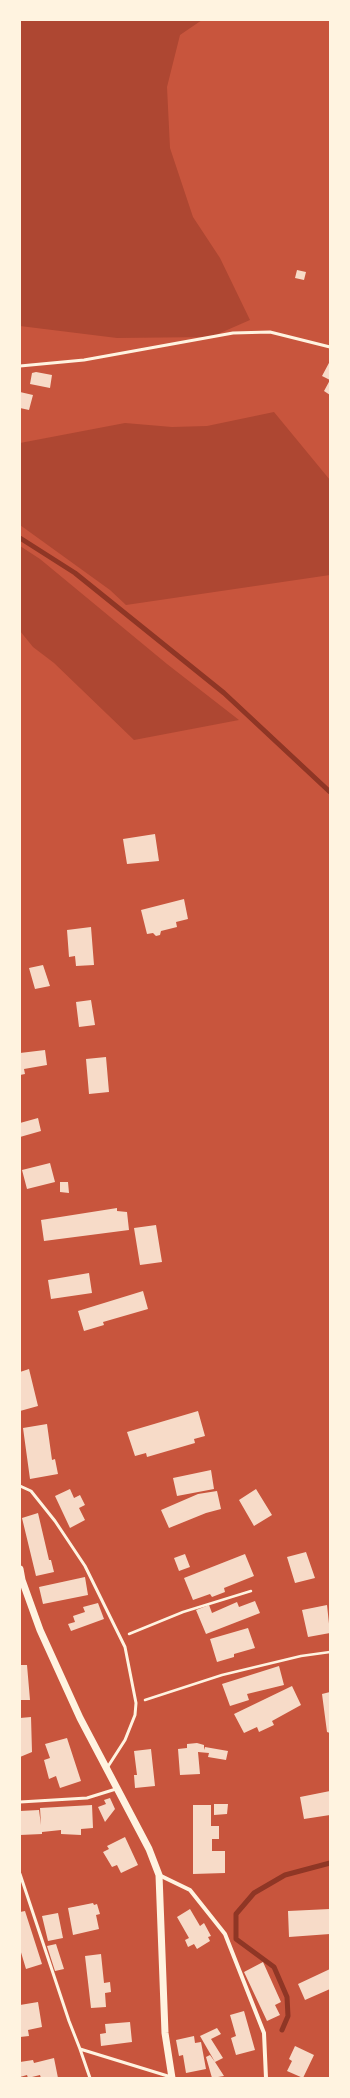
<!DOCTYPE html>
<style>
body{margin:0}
#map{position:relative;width:350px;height:2098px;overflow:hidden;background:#c8553d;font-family:"PT Serif",serif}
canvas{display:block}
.frame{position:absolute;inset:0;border:21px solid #fff3e0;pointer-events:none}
</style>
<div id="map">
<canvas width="350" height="2098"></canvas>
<div class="frame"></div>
</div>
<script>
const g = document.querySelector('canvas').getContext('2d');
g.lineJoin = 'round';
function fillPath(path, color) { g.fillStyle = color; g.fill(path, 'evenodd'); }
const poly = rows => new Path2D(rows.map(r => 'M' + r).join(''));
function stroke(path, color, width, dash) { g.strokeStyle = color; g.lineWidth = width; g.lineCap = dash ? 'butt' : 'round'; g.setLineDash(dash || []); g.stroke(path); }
fillPath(poly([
 [20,20,202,20,180,35,167,87,170,148,193,217,220,258,250,320,211,337,117,338,20,326],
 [274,412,330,480,330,575,126,605,110,590,20,525,20,443,125,423,172,427,207,426],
 [20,546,40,559,167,664,239,720,134,740,54,663,33,647,20,631]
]), '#ae4732');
stroke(poly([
 [20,538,75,573,224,693,330,792],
 [282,2030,288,2016,287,1997,274,1967,236,1939,236,1914,254,1893,285,1875,330,1863]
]), '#8f3625', 5);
fillPath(poly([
 [297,270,306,272,304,280,295,278],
 [330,361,330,380,322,376],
 [36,372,52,375,50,388,30,384,32,373],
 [330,380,330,395,324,391],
 [20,392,33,395,29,410,20,408],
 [155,834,159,861,127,864,123,839],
 [184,899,188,919,176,922,177,927,161,931,160,935,156,936,153,933,147,934,141,910],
 [91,927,94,965,76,966,75,956,69,957,67,930],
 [43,965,50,986,35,989,29,968],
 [91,1000,95,1025,79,1027,76,1002],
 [45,1050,47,1065,24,1069,25,1074,20,1075,20,1053],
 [106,1057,109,1092,89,1094,86,1059],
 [38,1118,41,1131,20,1137,20,1123],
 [50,1163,55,1182,27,1189,22,1170],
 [60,1182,68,1182,69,1193,60,1192],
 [117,1208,117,1211,127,1212,129,1230,44,1241,41,1220],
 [156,1225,162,1262,140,1265,134,1228],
 [89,1273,92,1293,51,1299,48,1280],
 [143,1291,148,1309,103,1322,104,1325,84,1331,78,1311],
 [29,1369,38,1406,20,1411,20,1372],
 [198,1411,205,1436,194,1439,195,1443,147,1457,146,1453,135,1456,127,1432],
 [47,1424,52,1460,55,1459,58,1474,30,1479,23,1428],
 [211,1470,214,1489,177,1496,173,1478],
 [70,1489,74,1498,80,1495,85,1505,79,1508,85,1520,70,1528,55,1496],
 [256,1489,272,1515,254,1526,239,1500],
 [217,1491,221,1509,206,1513,169,1528,161,1510,198,1494],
 [38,1513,49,1560,51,1560,54,1572,36,1576,22,1518],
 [306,1552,315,1578,295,1583,287,1557],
 [185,1554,190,1567,179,1571,174,1558],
 [245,1554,254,1576,224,1588,225,1592,212,1597,210,1594,193,1600,184,1578],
 [85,1577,88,1595,43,1604,39,1587],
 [255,1601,260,1613,206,1634,196,1610,209,1605,212,1613,237,1602,239,1607],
 [98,1603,104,1619,71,1631,68,1624,75,1622,73,1616,85,1612,83,1607],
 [327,1605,330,1633,308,1637,302,1610],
 [248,1628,255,1648,234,1654,234,1657,217,1662,210,1639],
 [20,1665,27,1665,30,1700,20,1700],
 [279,1666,284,1685,247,1694,249,1700,230,1706,222,1684],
 [292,1686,301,1705,272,1721,274,1725,259,1732,257,1727,244,1733,234,1714],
 [330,1692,330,1733,327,1732,322,1694],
 [31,1717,32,1752,20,1757,20,1718],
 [67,1738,81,1781,60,1788,56,1776,49,1779,44,1760,50,1758,45,1744],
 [197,1743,204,1745,204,1750,205,1747,228,1751,226,1760,208,1757,209,1753,198,1752,200,1774,180,1775,178,1749,187,1748,187,1744],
 [151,1749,155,1786,135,1788,134,1775,137,1775,134,1751],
 [330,1791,330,1815,304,1819,300,1797],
 [110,1798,115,1809,105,1822,98,1807,106,1804,104,1800],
 [214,1804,228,1804,227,1814,214,1815],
 [92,1805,93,1828,81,1829,81,1835,61,1834,61,1830,42,1832,42,1834,20,1835,20,1811,39,1810,41,1825,40,1808],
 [193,1805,211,1805,211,1826,219,1826,219,1839,212,1839,212,1851,225,1851,225,1873,193,1874],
 [125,1837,138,1865,121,1873,117,1865,112,1867,103,1852,109,1849,107,1846],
 [93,1903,94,1905,97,1904,100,1914,96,1915,99,1929,73,1935,68,1908],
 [190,1909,200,1926,204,1923,211,1936,208,1937,210,1941,197,1949,194,1944,188,1947,185,1940,189,1938,177,1917],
 [330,1909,330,1934,289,1937,288,1911],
 [25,1911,42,1964,26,1969,20,1949,20,1912],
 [58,1913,63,1938,48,1941,42,1916],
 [56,1944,64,1969,55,1971,47,1946],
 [101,1954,104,1983,110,1982,111,1992,105,1993,106,2007,91,2008,85,1956],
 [263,1962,281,2002,275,2005,280,2015,267,2021,244,1972],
 [330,1969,330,1989,305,2000,298,1984],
 [38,2002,42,2027,28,2030,29,2036,20,2037,20,2005],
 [244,2011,255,2050,236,2055,231,2038,236,2036,230,2015],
 [130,2022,132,2042,101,2046,100,2034,106,2033,105,2024],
 [217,2028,221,2034,211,2039,223,2058,215,2062,200,2036],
 [194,2036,195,2043,201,2042,206,2069,186,2073,183,2055,179,2056,176,2040],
 [295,2046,314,2055,303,2078,287,2071,292,2061,289,2059],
 [210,2055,215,2062,224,2076,212,2078,206,2057],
 [54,2058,58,2078,41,2078,40,2075,28,2078,27,2075,20,2077,20,2062,33,2060,34,2063]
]), '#f7dbc8');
stroke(poly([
 [129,1634,183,1612,251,1591],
 [145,1700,222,1675,301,1656,330,1652]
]), '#fff3e0', 2.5);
stroke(poly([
 [20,366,84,360,233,333,270,332,330,347],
 [20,1486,31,1491,55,1521,85,1566,125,1647,136,1703,135,1715,125,1740,107,1768],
 [20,1802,87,1798,116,1789],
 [20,1874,69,2021,80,2049,171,2077],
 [80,2049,90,2078]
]), '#fff3e0', 3);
stroke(poly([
 [159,1875,190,1890,225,1934,264,2033,266,2078]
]), '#fff3e0', 4);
stroke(poly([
 [20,1569,22,1580,40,1630,80,1718,149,1849,159,1875,165,2033,172,2078]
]), '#fff3e0', 7);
</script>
